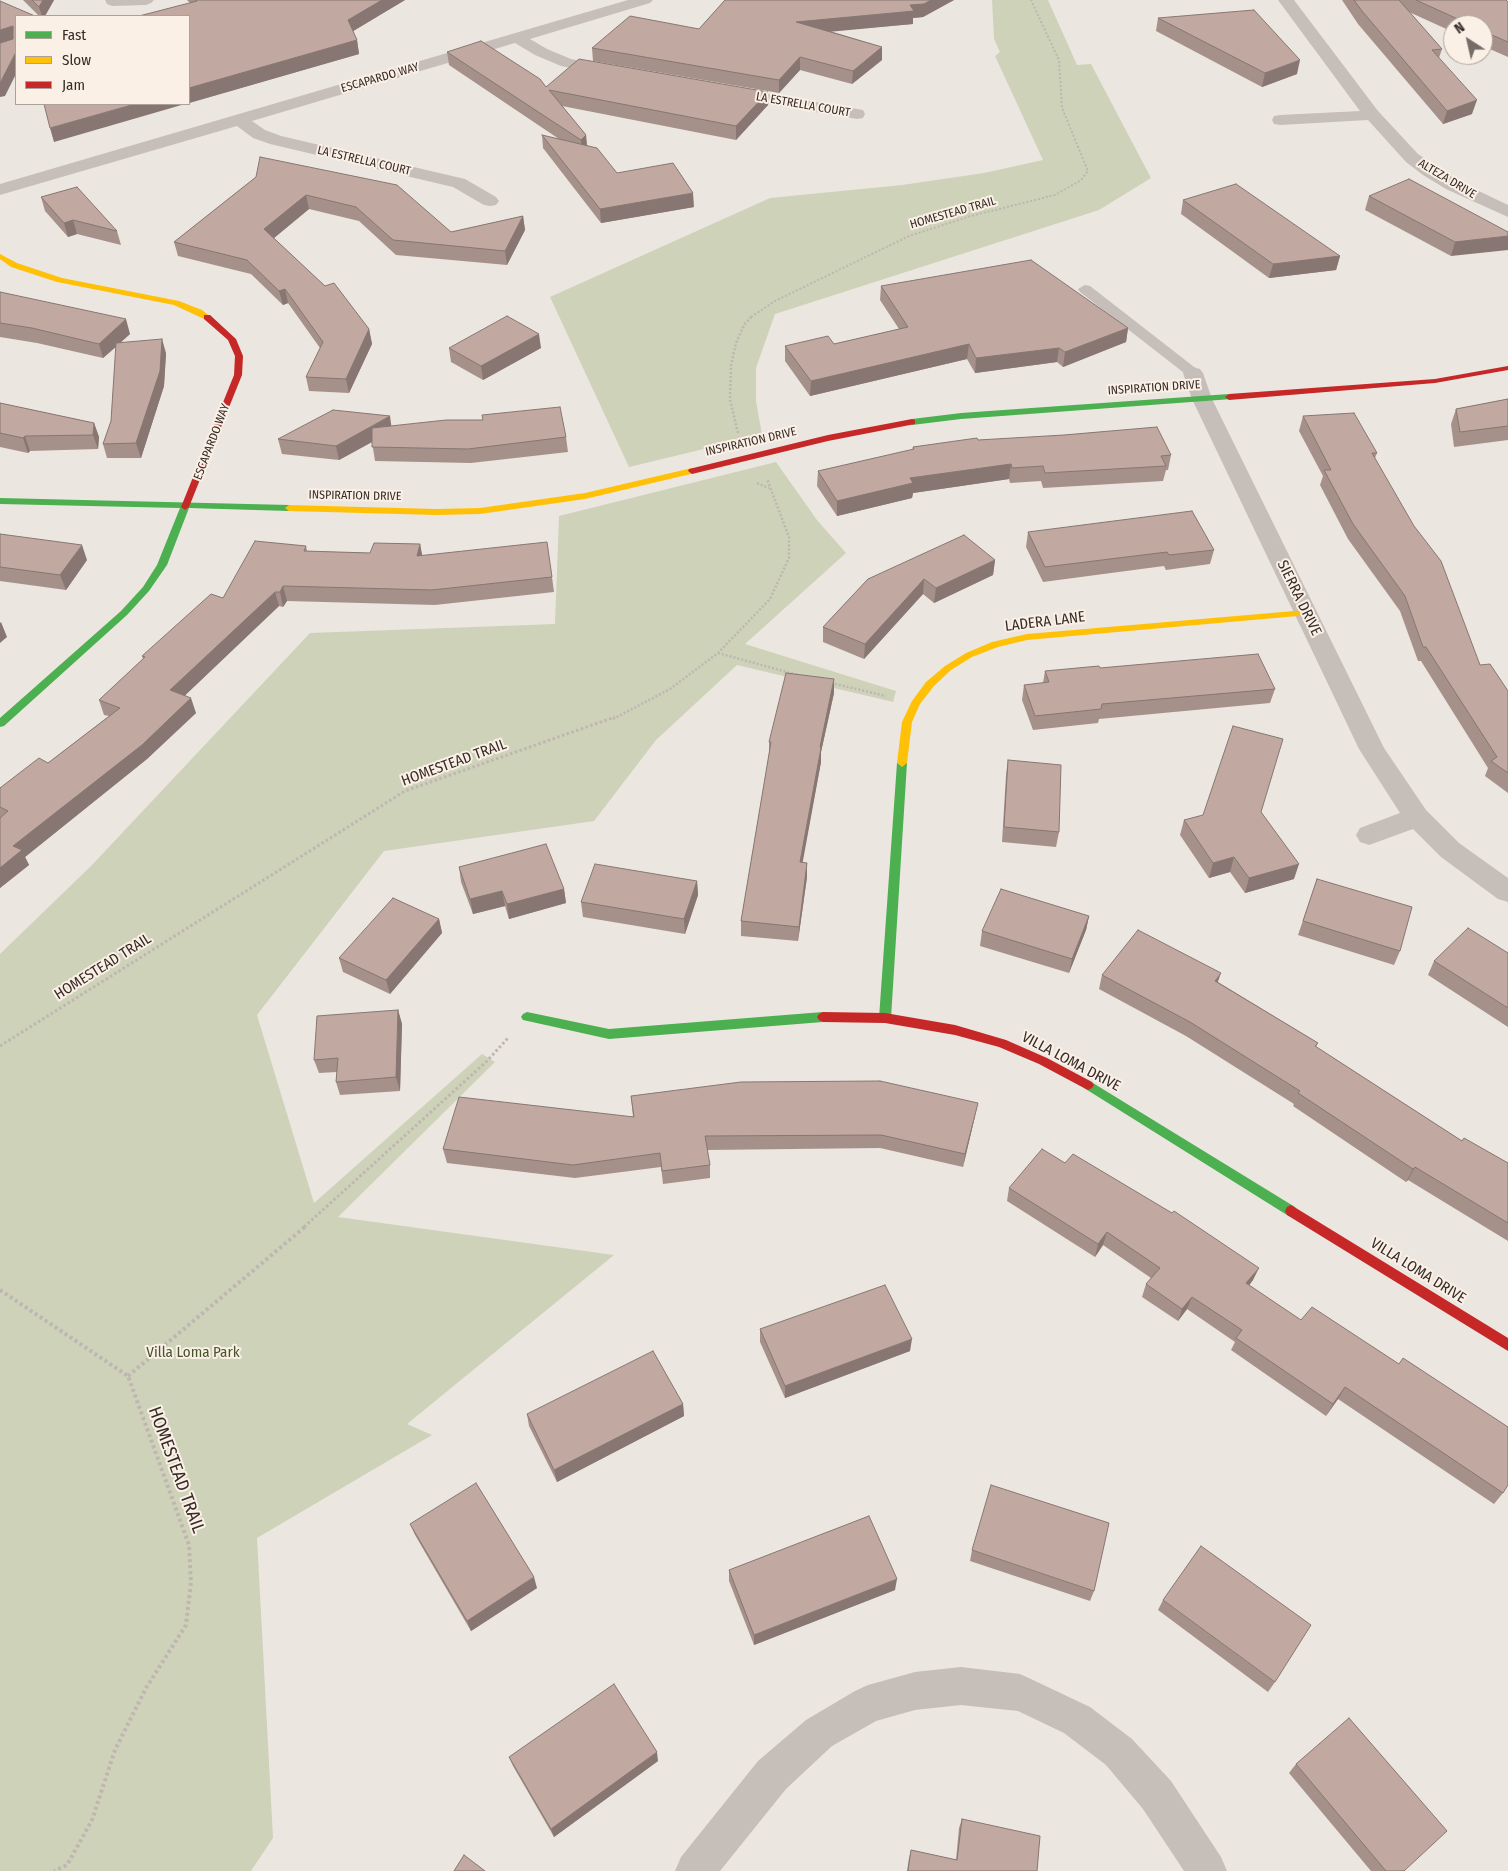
<!DOCTYPE html>
<style>
body{margin:0}
#map{position:relative;width:1508px;height:1871px;overflow:hidden;background:#ece6e0;font-family:"Fira Sans Condensed",sans-serif}
canvas{display:block}
.legend{position:absolute;left:15px;top:15px;width:175px;height:90px;box-sizing:border-box;background:#faf0e6;border:1px solid #aca19a;margin:0;padding:6px 9px;list-style:none;font-size:15px;color:#362b27}
.legend li{display:flex;align-items:center;gap:10px;height:25px}
.legend b{width:25px;border:1px solid #aca19a}
.north{position:absolute;left:1443px;top:15px;width:50px;height:50px;box-sizing:border-box;background:#faf0e6;border:1px solid #aca19a;border-radius:50%;rotate:325deg;font-size:14px;font-weight:700;line-height:20px;text-align:center;color:#362b27}
.north::after{content:'';display:block;margin:auto;width:18px;height:22px;background:#766c68;clip-path:polygon(50% 0,100% 100%,50% 72%,0 100%)}
</style>
<div id="map">
<canvas width="1508" height="1871"></canvas>
<ul class="legend">
<li><b style="height:6px;background:#4caf50"></b>Fast</li>
<li><b style="height:6px;background:#ffc107"></b>Slow</li>
<li><b style="height:6px;background:#c62828"></b>Jam</li>
</ul>
<div class="north">N</div>
</div>
<script>
const g = document.querySelector('canvas').getContext('2d');
g.lineJoin = 'round';
function fillPath(path, color) { g.fillStyle = color; g.fill(path, 'evenodd'); }
const poly = rows => new Path2D(rows.map(r => 'M' + r).join(''));
function stroke(path, color, width, dash) { g.strokeStyle = color; g.lineWidth = width; g.lineCap = dash ? 'butt' : 'round'; g.setLineDash(dash || []); g.stroke(path); }
function label(font, color, halo, rows, align = 'center') {
  g.font = font + ' "Fira Sans Condensed",sans-serif'; g.lineWidth = 4; g.setLineDash([]); g.textBaseline = 'middle'; g.strokeStyle = halo; g.fillStyle = color; for (const [text, x, y, turn = 0] of rows) {
    g.save(); g.translate(x, y); g.rotate((+turn || 0) * Math.PI / 180); g.textAlign = isNaN(turn) ? turn : align; if (halo) g.strokeText(text, 0, 0); g.fillText(text, 0, 0); g.restore();
  }
}
fillPath(poly([
 [992,0,1048,0,1077,65,1091,64,1151,178,1099,210,775,314,756,368,756,401,762,435,629,467,550,297,770,198,902,185,984,173,1043,160,995,56,1000,52,994,39],
 [776,462,817,520,846,553,745,644,896,691,893,702,737,665,656,740,594,821,384,851,257,1015,314,1203,482,1054,495,1062,338,1217,614,1255,407,1424,432,1435,257,1538,273,1838,251,1871,0,1871,0,954,92,865,310,633,555,624,559,516]
]), '#ced2b9');
stroke(poly([
 [751,317,775,301,909,236,971,216,1055,195,1081,180,1088,171,1062,108,1059,60,1031,0]
]), '#bfb6b1', 2, [2, 2]);
stroke(poly([
 [738,433,730,400,731,365,736,343,744,325,752,316],
 [757,483,769,488],
 [718,653,798,675],
 [831,683,886,696],
 [613,719,670,689,718,653,770,599,789,558,789,537,767,479]
]), '#bfb6b1', 2.5, [2, 2]);
stroke(poly([
 [0,1046,405,791,615,717],
 [304,1227,486,1062,508,1038]
]), '#bfb6b1', 3, [2.5, 2.5]);
stroke(poly([
 [0,1290,128,1376,189,1545,191,1582,186,1625,146,1688,115,1750,92,1820,67,1865,54,1871],
 [128,1376,306,1226]
]), '#bfb6b1', 4, [3, 3]);
fillPath(poly([
 [1085,285,1090,286,1198,370,1200,373,1198,376,1188,376,1080,292,1078,289,1085,285]
]), '#c6beb8');
fillPath(poly([
 [105,0,154,0,151,3,146,5,112,6,107,4,105,0],
 [628,0,653,0,650,3,530,39,547,49,571,59,615,68,617,71,615,74,609,76,561,66,535,55,515,43,252,121,265,130,281,136,465,179,496,197,499,201,496,205,490,206,484,205,453,187,270,144,253,138,237,126,0,195,0,184,628,0],
 [1278,0,1294,0,1378,111,1418,154,1458,181,1508,205,1508,217,1446,189,1423,175,1406,162,1368,120,1280,125,1274,124,1272,120,1274,116,1280,115,1360,111,1278,0],
 [732,88,857,109,863,110,865,114,863,118,857,119,726,97,724,93,726,89,732,88],
 [1193,367,1200,369,1203,373,1212,399,1384,748,1426,810,1459,843,1508,878,1508,902,1498,899,1441,857,1413,829,1369,845,1360,842,1356,835,1360,828,1400,813,1359,749,1192,399,1183,373,1186,369,1193,367],
 [961,1667,1020,1674,1033,1680,1090,1707,1132,1739,1171,1781,1221,1857,1227,1871,1184,1871,1143,1809,1106,1765,1064,1733,1018,1711,961,1705,915,1710,876,1721,832,1746,786,1789,720,1871,675,1871,681,1857,758,1761,806,1720,855,1691,868,1685,915,1672,961,1667]
]), '#c6beb8');
fillPath(poly([
 [1229,394,1232,395,1232,399,961,419,912,425,908,422,912,419,961,413,1229,394],
 [0,498,289,505,293,508,289,511,189,508,167,565,149,591,127,615,4,726,0,727,0,718,121,611,143,587,157,565,180,508,0,504,0,498],
 [902,759,907,763,891,1018,889,1021,885,1023,881,1021,879,1018,897,763,902,759],
 [527,1012,609,1029,823,1012,827,1014,829,1017,827,1020,823,1022,609,1039,523,1020,521,1017,523,1014,527,1012],
 [1088,1080,1295,1207,1297,1211,1295,1215,1291,1217,1287,1215,1084,1088,1082,1085,1084,1082,1088,1080]
]), '#4caf50');
fillPath(poly([
 [0,254,17,263,62,278,179,301,202,310,211,317,204,319,174,305,57,282,11,267,0,259,0,254],
 [692,468,695,469,695,473,585,499,480,514,436,515,289,511,285,508,289,505,436,509,480,508,585,493,692,468],
 [1306,610,1311,613,1309,615,1027,640,998,647,972,657,951,670,934,686,920,704,912,722,907,763,902,767,897,763,902,722,912,701,926,682,945,666,966,653,992,642,1027,634,1306,610]
]), '#ffc107');
fillPath(poly([
 [204,315,210,315,236,339,243,356,242,375,189,507,185,510,181,507,234,375,235,356,228,340,204,319,204,315],
 [1508,366,1508,370,1435,383,1229,400,1225,397,1229,394,1435,379,1508,366],
 [912,419,915,420,915,424,828,441,692,474,688,471,689,469,828,435,912,419],
 [823,1012,885,1013,955,1025,1006,1040,1047,1058,1092,1082,1094,1085,1092,1088,1088,1090,1084,1088,1039,1064,999,1047,955,1035,885,1023,823,1022,819,1020,817,1017,819,1014,823,1012],
 [1291,1205,1508,1338,1508,1351,1287,1215,1285,1211,1287,1207,1291,1205]
]), '#c62828');
fillPath(poly([
 [23,0,54,0,45,16,39,16],
 [187,0,405,0,353,31,357,40,359,54,189,103,189,16,190,3],
 [725,0,954,0,923,17,913,18,913,24,830,31,882,47,882,60,852,84,800,70,779,93,593,61,592,48,699,29],
 [1342,0,1506,0,1508,2,1508,57,1483,46,1483,25,1453,25,1453,32,1409,12,1442,49,1439,58,1472,114,1443,124,1358,24],
 [1158,18,1297,74,1262,87,1156,31],
 [447,52,546,87,768,92,768,105,736,140,562,106,586,135,587,145,617,173,694,207,601,223,543,148,542,135,559,139,449,65],
 [256,177,451,232,523,216,525,230,507,265,396,255,359,221,309,209,274,238,369,329,372,344,349,393,309,391,306,377,320,348,288,303,283,305,251,274,178,256,174,242],
 [1369,196,1508,232,1451,256,1365,210],
 [41,197,117,231,121,245,77,234,68,237,45,211],
 [1183,200,1340,256,1336,270,1269,278,1181,214],
 [881,286,1128,328,1126,342,1063,367,1057,362,975,373,967,359,810,396,785,361,785,346,834,344,899,329,880,300],
 [0,292,130,334,120,343,166,353,164,386,141,458,107,458,103,444,111,421,116,347,103,358,37,343,0,337],
 [449,348,541,348,483,380,451,362],
 [1508,399,1508,440,1454,447,1451,424,1456,409],
 [0,403,94,423,99,437,98,449,30,451,28,453,0,447],
 [1303,416,1377,453,1375,458,1480,665,1508,691,1508,793,1485,776,1488,768,1421,661,1418,661,1400,611,1348,539,1320,485,1323,476,1299,431],
 [392,426,566,437,568,452,471,463,375,461,372,442,339,460,282,454,278,439],
 [978,440,1171,455,1168,470,1166,470,1163,481,1043,488,1041,481,1010,483,1009,479,913,493,912,498,837,516,817,486,818,471,912,450,913,447],
 [1028,532,1214,550,1210,564,1166,570,1164,566,1043,582,1026,547],
 [0,534,87,560,66,590,0,581],
 [420,544,422,556,552,577,554,592,435,605,287,601,283,607,279,606,185,695,196,713,147,759,25,857,29,865,0,888,0,788,48,763,109,716,104,715,99,700,143,659,142,656,223,598,306,546,307,551,370,553],
 [995,560,993,575,934,603,923,594,864,659,823,642,823,627,868,579],
 [1100,668,1275,689,1270,703,1099,719,1098,723,1033,730,1022,700,1024,685,1043,683,1045,671],
 [834,679,834,693,821,752,821,762,802,862,807,863,807,877,798,941,741,936,741,921,769,756,769,742],
 [1008,760,1059,832,1056,847,1002,842,1006,775],
 [1261,812,1294,879,1245,893,1230,872,1209,878,1180,835,1184,820],
 [459,867,564,889,566,903,509,919,505,906,473,914,461,882],
 [1317,879,1400,951,1394,965,1298,935],
 [697,881,698,895,685,934,583,917,581,902],
 [1089,916,1086,930,1069,973,980,946,982,931],
 [439,919,442,933,390,994,343,972,339,958],
 [1508,953,1508,1027,1428,975,1434,961],
 [1102,975,1218,982,1318,1043,1316,1047,1462,1141,1508,1163,1508,1241,1408,1180,1406,1182,1293,1106,1294,1104,1186,1036,1099,989],
 [398,1010,402,1024,400,1091,340,1095,336,1082,337,1072,319,1073,314,1060],
 [631,1096,975,1116,963,1167,880,1148,707,1150,710,1165,710,1178,663,1184,661,1167,575,1178,447,1163,443,1149,633,1117],
 [1009,1188,1253,1280,1249,1285,1503,1493,1494,1504,1338,1399,1326,1416,1231,1350,1235,1342,1187,1309,1178,1321,1142,1297,1146,1284,1151,1278,1103,1245,1095,1257,1007,1201],
 [760,1329,910,1351,785,1398,760,1342],
 [683,1404,684,1416,557,1482,529,1426,527,1414],
 [410,1524,537,1588,471,1631,415,1535],
 [972,1550,1094,1591,1090,1601,970,1561],
 [729,1570,895,1590,754,1645,729,1581],
 [1163,1600,1275,1682,1268,1692,1158,1610],
 [509,1757,658,1761,554,1837,513,1766],
 [1296,1764,1404,1871,1371,1871,1289,1773],
 [962,1819,1037,1871,907,1871,909,1858,911,1850,956,1860,959,1828]
]), '#a6918a');
fillPath(poly([
 [43,0,54,0,45,16,42,16,39,7],
 [382,0,405,0,350,33,348,20],
 [931,0,954,0,923,17,913,18,913,24,796,35,796,22,910,5],
 [13,26,16,40,0,44,0,30],
 [357,40,359,54,189,103,189,88],
 [882,47,882,60,852,84,853,71],
 [16,52,16,74,5,96,0,97,0,83],
 [800,57,800,70,779,93,779,80],
 [1300,60,1297,74,1262,87,1265,73],
 [768,92,768,105,736,140,736,126],
 [1477,100,1472,114,1443,124,1447,111],
 [135,104,185,104,54,142,50,128],
 [586,135,587,149,582,154,581,140],
 [693,193,694,207,601,223,600,209],
 [306,195,309,209,268,243,264,229],
 [523,216,525,230,507,265,505,251],
 [73,220,77,234,68,237,64,223],
 [1508,236,1508,250,1451,256,1455,242],
 [1340,256,1336,270,1269,278,1273,264],
 [285,289,288,303,283,305,279,291],
 [126,319,130,334,103,358,99,344],
 [1128,328,1126,342,1063,367,1065,352],
 [369,329,372,344,349,393,346,379],
 [539,334,541,348,483,380,481,366],
 [162,339,166,353,164,386,141,458,136,443],
 [969,344,967,359,810,396,811,381],
 [1059,348,1057,362,975,373,976,358],
 [390,416,392,431,339,460,336,446],
 [94,423,99,437,98,449,93,435],
 [25,436,30,451,28,453,23,438],
 [1011,464,1009,479,913,493,912,498,837,516,837,501,910,478],
 [420,544,423,559,417,556],
 [82,545,87,560,66,590,60,575],
 [995,560,993,575,934,603,936,588],
 [924,579,923,594,864,659,865,644],
 [283,586,287,601,283,607,280,592],
 [275,592,279,606,175,705,170,690],
 [1,622,7,637,0,643,0,623],
 [834,679,834,693,821,752,821,762,800,877,800,862,820,747],
 [191,698,196,713,147,759,25,857,29,865,0,888,0,868,13,846],
 [1234,857,1230,872,1209,878,1213,863],
 [807,863,807,877,798,941,799,927],
 [1299,864,1294,879,1245,893,1249,878],
 [697,881,698,895,685,934,684,919],
 [564,889,566,903,509,919,507,904],
 [502,891,505,906,473,914,470,899],
 [1089,916,1086,930,1069,973,1072,959],
 [439,919,442,933,390,994,386,980],
 [1221,973,1216,987,1215,981],
 [398,1010,402,1024,400,1091,396,1077],
 [978,1103,975,1116,963,1167,965,1154],
 [1415,1167,1408,1180,1406,1182,1413,1169],
 [1107,1232,1103,1245,1095,1257,1098,1244],
 [1259,1268,1253,1280,1241,1296,1246,1283],
 [1192,1297,1187,1309,1178,1321,1182,1309],
 [912,1339,910,1351,785,1398,785,1386],
 [1345,1387,1338,1399,1326,1416,1333,1404],
 [683,1404,684,1416,557,1482,554,1470],
 [534,1577,537,1588,471,1631,467,1621],
 [897,1579,895,1590,754,1645,754,1635],
 [657,1752,658,1761,554,1837,551,1829]
]), '#877671');
const building = poly([
 [32,0,43,0,39,7,32,0],
 [196,0,382,0,348,20,357,40,189,88,189,16,139,16,197,1,196,0],
 [725,0,931,0,924,4,910,5,914,11,796,22,882,47,853,71,800,57,779,80,592,48,630,16,699,29,725,0],
 [1354,0,1399,0,1442,49,1432,50,1477,100,1447,111,1362,11,1354,0],
 [1416,0,1506,0,1508,2,1508,42,1483,31,1483,25,1471,25,1416,0],
 [0,1,35,16,16,16,16,52,0,83,0,43,13,39,13,26,0,30,0,1],
 [1254,10,1300,60,1265,73,1158,18,1254,10],
 [481,41,540,79,546,87,579,59,768,92,736,126,549,90,586,135,581,140,447,52,481,41],
 [44,104,135,104,50,128,44,104],
 [542,135,597,148,617,173,673,163,693,193,600,209,542,135],
 [260,157,397,185,451,232,523,216,505,251,393,240,356,207,306,195,264,229,325,286,334,283,369,329,346,379,306,377,323,342,285,289,279,291,247,260,174,242,256,177,260,157],
 [1409,179,1508,232,1508,236,1455,242,1369,196,1409,179],
 [1236,184,1340,256,1273,264,1183,200,1236,184],
 [77,187,117,231,73,220,64,223,41,197,77,187],
 [1031,260,1128,328,1065,352,1059,348,976,358,969,344,811,381,785,346,828,336,834,344,908,327,881,286,1031,260],
 [0,292,126,319,99,344,32,328,0,323,0,292],
 [507,316,539,334,481,366,449,348,507,316],
 [162,339,160,371,136,443,103,444,111,421,116,343,162,339],
 [1508,399,1508,426,1460,432,1456,409,1508,399],
 [0,403,94,423,93,435,25,436,23,438,0,433,0,403],
 [560,407,566,437,468,449,372,447,372,428,446,420,483,420,482,415,560,407],
 [333,410,390,416,336,446,278,439,333,410],
 [1354,413,1377,453,1372,453,1414,526,1441,561,1480,665,1490,664,1508,691,1508,773,1491,761,1497,757,1426,647,1423,647,1405,596,1353,524,1324,470,1331,470,1303,416,1354,413],
 [1157,427,1171,455,1161,456,1166,466,1045,473,1043,466,1012,468,1011,464,910,478,913,483,837,501,818,471,914,449,913,447,977,438,978,440,1064,435,1157,427],
 [1192,511,1214,550,1169,555,1167,552,1045,567,1028,532,1192,511],
 [0,534,82,545,60,575,0,567,0,534],
 [964,535,995,560,936,588,924,579,865,644,823,627,868,579,964,535],
 [255,541,306,546,304,551,370,553,374,543,420,544,417,556,547,542,552,577,432,590,283,586,280,592,275,592,170,690,191,698,142,745,13,846,22,850,0,868,0,818,8,811,0,807,0,788,39,758,48,763,120,708,99,700,145,657,142,656,211,594,223,598,255,541],
 [1258,654,1275,689,1102,704,1101,709,1035,716,1024,685,1049,682,1045,671,1099,666,1100,668,1258,654],
 [786,673,834,679,820,747,821,748,800,862,807,863,799,927,741,921,771,742,769,742,786,673],
 [1233,726,1283,739,1261,812,1299,864,1249,878,1234,857,1213,863,1184,820,1203,815,1233,726],
 [1008,760,1061,765,1059,832,1004,827,1008,760],
 [546,844,564,889,507,904,502,891,470,899,459,867,546,844],
 [595,864,697,881,684,919,581,902,595,864],
 [1317,879,1412,907,1400,951,1303,921,1317,879],
 [1001,889,1089,916,1072,959,982,931,1001,889],
 [393,898,439,919,386,980,339,958,393,898],
 [1468,928,1508,953,1508,1008,1434,961,1468,928],
 [1138,930,1221,973,1215,981,1318,1043,1315,1046,1462,1141,1464,1138,1508,1163,1508,1223,1415,1167,1413,1169,1298,1093,1300,1091,1190,1022,1102,975,1138,930],
 [398,1010,396,1077,336,1082,338,1058,314,1060,317,1016,398,1010],
 [880,1081,978,1103,965,1154,881,1135,705,1136,710,1165,662,1171,660,1153,573,1165,443,1149,459,1097,634,1117,631,1096,741,1082,880,1081],
 [1042,1149,1065,1163,1073,1154,1172,1213,1174,1211,1259,1268,1246,1283,1301,1320,1312,1307,1399,1364,1403,1358,1508,1427,1508,1485,1503,1493,1345,1387,1333,1404,1236,1338,1242,1330,1192,1297,1182,1309,1146,1284,1160,1268,1107,1232,1098,1244,1009,1188,1042,1149],
 [885,1285,912,1339,785,1386,760,1329,885,1285],
 [653,1351,683,1404,554,1470,527,1414,653,1351],
 [476,1483,534,1577,467,1621,410,1524,476,1483],
 [991,1485,1109,1523,1094,1591,972,1550,991,1485],
 [869,1516,897,1579,754,1635,729,1570,869,1516],
 [1201,1546,1311,1625,1275,1682,1163,1600,1201,1546],
 [614,1684,657,1752,551,1829,509,1757,614,1684],
 [1349,1718,1447,1831,1404,1871,1386,1871,1296,1764,1349,1718],
 [962,1819,1040,1836,1037,1871,908,1871,911,1850,957,1860,962,1819],
 [464,1855,485,1871,454,1871,464,1855]
]);
fillPath(building, '#c1a9a1');
stroke(building, '#877671', 1);
label('12px', '#362b27', '#faf0e6', [
 ["ESCAPARDO WAY",380,78,-16],
 ["LA ESTRELLA COURT",803,105,10],
 ["LA ESTRELLA COURT",364,161,13],
 ["ALTEZA DRIVE",1447,179,31],
 ["HOMESTEAD TRAIL",953,213,-16],
 ["INSPIRATION DRIVE",1154,388,-4],
 ["ESCAPARDO WAY",212,442,-69],
 ["INSPIRATION DRIVE",751,442,-13],
 ["INSPIRATION DRIVE",355,496,1]
]);
label('15px', '#362b27', '#faf0e6', [
 ["SIERRA DRIVE",1299,598,64],
 ["LADERA LANE",1045,622,-7],
 ["HOMESTEAD TRAIL",454,763,-20],
 ["HOMESTEAD TRAIL",103,967,-32],
 ["VILLA LOMA DRIVE",1071,1062,28],
 ["VILLA LOMA DRIVE",1418,1271,32]
]);
label('15px', '#48552a', '#faf0e6', [
 ["Villa Loma Park",193,1353]
]);
label('18px', '#362b27', '#faf0e6', [
 ["HOMESTEAD TRAIL",176,1470,70]
]);
</script>
